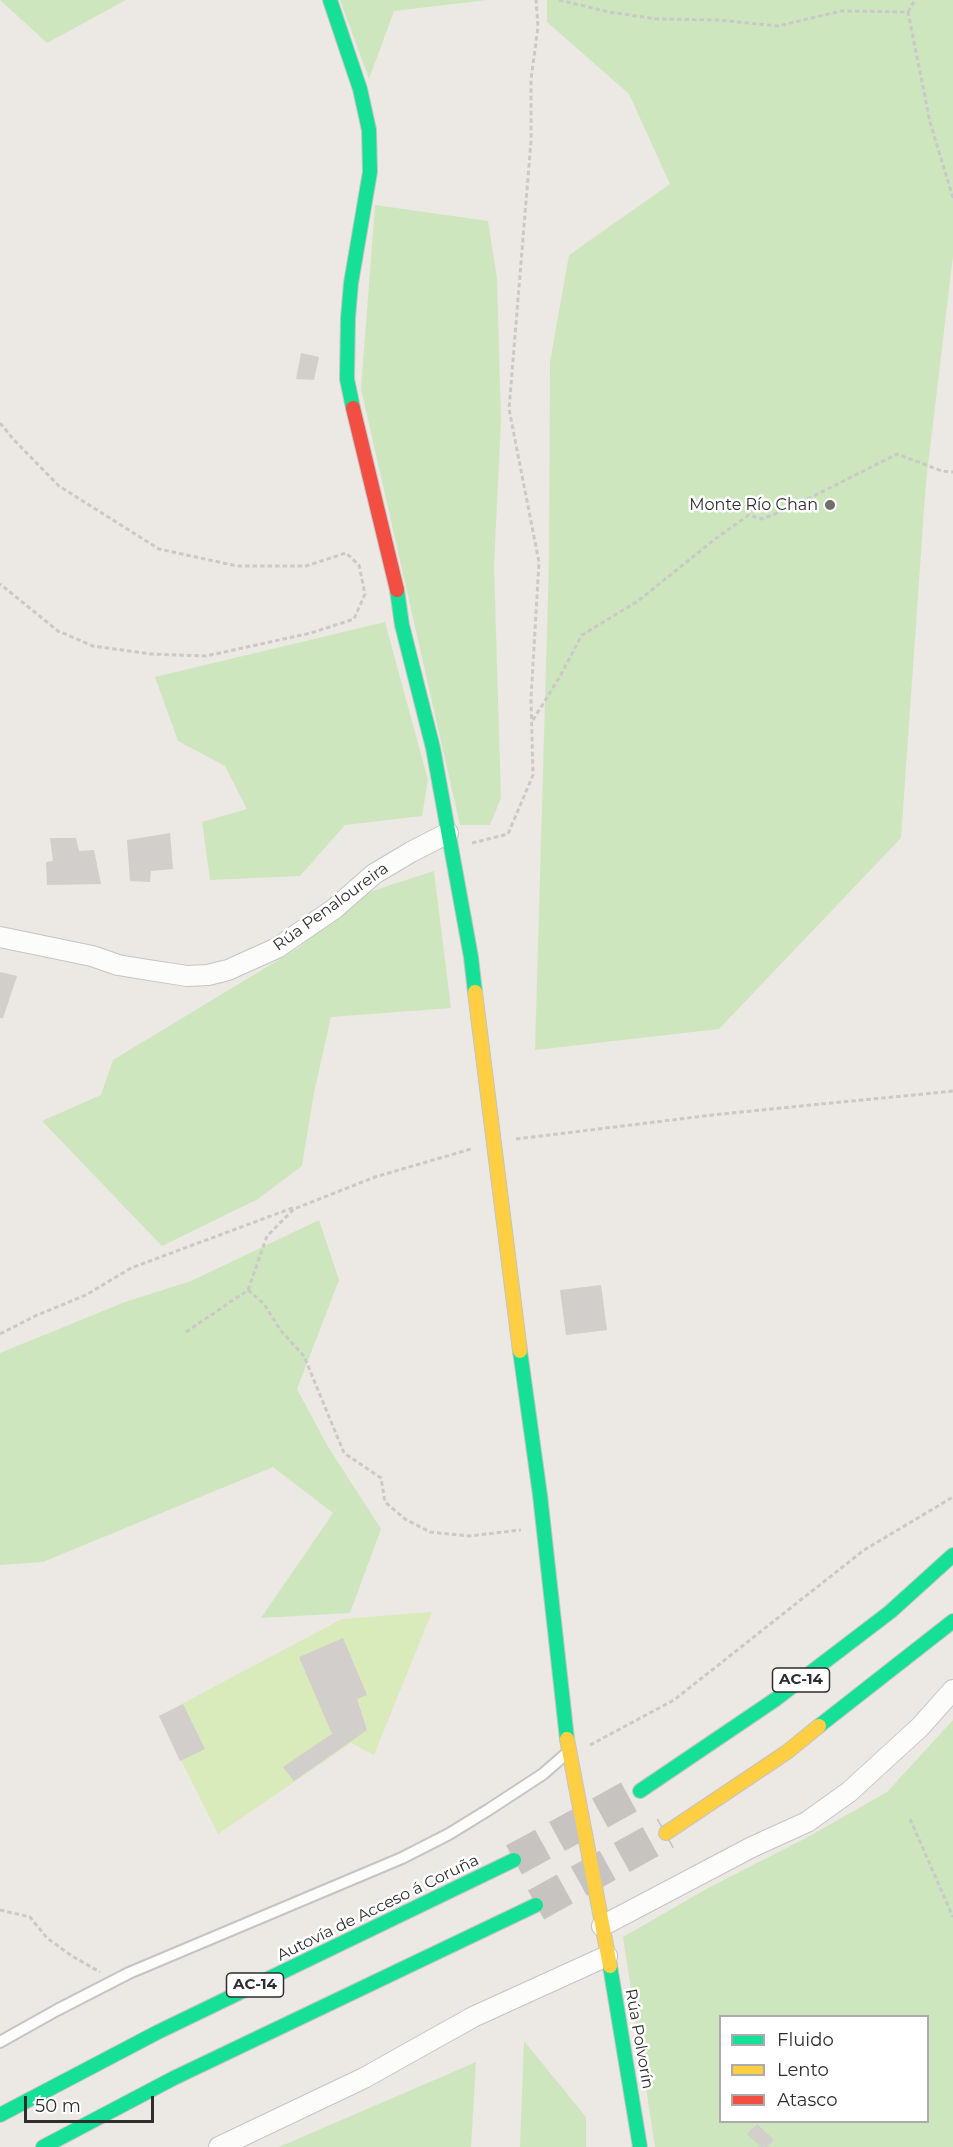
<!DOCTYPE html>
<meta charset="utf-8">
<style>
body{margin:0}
#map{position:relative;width:953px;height:2147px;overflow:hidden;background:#ece8e4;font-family:Montserrat,sans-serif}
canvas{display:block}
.legend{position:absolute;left:719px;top:2015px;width:210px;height:108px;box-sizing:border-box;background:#fff;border:2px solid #ababab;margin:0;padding:8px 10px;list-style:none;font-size:18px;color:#2e2e2e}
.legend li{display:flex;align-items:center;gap:12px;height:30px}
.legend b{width:30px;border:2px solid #ababab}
.scale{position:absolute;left:24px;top:2096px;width:130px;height:27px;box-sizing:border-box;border:3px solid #2e2e2e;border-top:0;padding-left:8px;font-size:18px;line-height:21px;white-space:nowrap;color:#2e2e2e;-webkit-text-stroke:4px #fff;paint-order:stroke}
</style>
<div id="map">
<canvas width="953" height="2147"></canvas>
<ul class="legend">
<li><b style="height:8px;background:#16e098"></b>Fluido</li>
<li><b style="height:8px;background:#ffcf43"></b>Lento</li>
<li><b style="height:8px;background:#f24e42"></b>Atasco</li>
</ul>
<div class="scale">50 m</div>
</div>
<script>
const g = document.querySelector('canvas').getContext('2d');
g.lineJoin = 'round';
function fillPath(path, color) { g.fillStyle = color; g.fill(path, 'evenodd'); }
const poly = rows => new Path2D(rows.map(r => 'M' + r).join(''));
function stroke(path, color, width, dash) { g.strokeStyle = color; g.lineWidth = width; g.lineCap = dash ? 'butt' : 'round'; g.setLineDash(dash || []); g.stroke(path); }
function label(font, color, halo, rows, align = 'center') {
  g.font = font + ' Montserrat,sans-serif'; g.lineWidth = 5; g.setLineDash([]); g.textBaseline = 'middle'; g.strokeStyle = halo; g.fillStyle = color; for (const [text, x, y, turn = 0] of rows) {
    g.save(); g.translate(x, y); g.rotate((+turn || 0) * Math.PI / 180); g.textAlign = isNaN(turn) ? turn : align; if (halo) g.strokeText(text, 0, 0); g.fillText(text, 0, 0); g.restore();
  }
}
fillPath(poly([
 [0,0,126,0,47,43],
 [340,0,487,0,394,11,369,79],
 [547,0,953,0,953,256,926,482,901,838,719,1029,535,1050,549,561,550,362,569,255,670,184,629,94,547,22],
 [375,205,488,221,497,278,501,421,494,566,501,798,490,825,460,825,361,389],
 [385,622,428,780,422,816,345,825,300,876,210,880,202,822,247,809,225,766,178,741,155,677],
 [434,871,451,1008,331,1017,314,1093,302,1166,258,1199,162,1246,42,1121,101,1095,113,1060,298,948,369,892],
 [319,1220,339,1280,297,1389,327,1445,381,1529,350,1613,261,1618,333,1513,273,1467,43,1562,0,1565,0,1353,125,1302,191,1281],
 [953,1720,953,2147,655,2147,623,1937,708,1888,806,1838,887,1792],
 [720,2016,928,2016,928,2122,720,2122],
 [524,2041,586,2117,586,2147,520,2147],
 [476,2062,471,2147,279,2147]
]), '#cee6be');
fillPath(poly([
 [432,1612,374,1755,351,1743,218,1834,159,1716,342,1619]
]), '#d9eabb');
fillPath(poly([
 [301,353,319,357,314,380,296,379],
 [170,833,173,869,151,871,150,882,130,881,127,840],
 [50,838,76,838,79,851,94,850,101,884,47,885,46,862,53,861],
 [0,972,17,976,3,1018,0,1018],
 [601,1285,607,1330,566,1335,560,1290],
 [343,1638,367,1695,357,1699,367,1730,294,1781,283,1767,332,1734,299,1657],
 [183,1704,205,1749,180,1761,159,1716],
 [757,2124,774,2140,767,2147,761,2147,747,2134]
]), '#d1cecb');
stroke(poly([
 [514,1860,640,1791],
 [536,1905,666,1833]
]), '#c6c3c0', 33, [33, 16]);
const lane = poly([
 [0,2042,57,2010,129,1973,402,1858,449,1834,488,1810,543,1774,567,1753]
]);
const street = poly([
 [0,937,92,956,118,965,142,969,187,976,208,975,228,970,277,948,334,909,374,874,411,852,448,833],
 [602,1926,752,1847,807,1822,849,1792,920,1727,953,1690],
 [219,2147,364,2078,473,2017,607,1956]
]);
const fast = poly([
 [330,0,360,89,369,130,370,172,351,283,348,318,347,379,353,408],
 [397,590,402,625,433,748,471,957,475,992],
 [520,1351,540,1495,567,1739],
 [819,1726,953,1621],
 [640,1791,776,1699,890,1612,953,1555],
 [610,1966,640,2147],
 [0,2115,158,2032,514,1860],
 [43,2147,174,2078,536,1905]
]);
const slow = poly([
 [475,992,520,1351],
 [567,1739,610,1966],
 [666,1833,787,1752,819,1726]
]);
const jam = poly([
 [353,408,397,590]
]);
stroke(lane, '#c5c4c5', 14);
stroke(street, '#c5c4c5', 22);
stroke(fast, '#c5c4c5', 16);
stroke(slow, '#c5c4c5', 16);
stroke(jam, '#c5c4c5', 16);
stroke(poly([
 [559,0,609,12,657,19,718,20,778,26,841,11,908,12,930,122,953,198],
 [908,12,915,0],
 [0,423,14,440,59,486,159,549,237,566,306,566,346,553,359,565,365,594,354,619,311,633,206,656,151,654,93,646,58,631,0,584],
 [533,720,559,678,582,635,638,601,715,539,749,515,762,519,790,508,897,454,942,471,953,472],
 [472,843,508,834,533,775,531,698,539,562,509,409,531,141,531,79,538,27,536,0],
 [516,1139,721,1114,953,1091],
 [248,1290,264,1304,281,1331,304,1356,344,1453,381,1478,385,1502,405,1519,430,1532,469,1536,521,1530],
 [186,1332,248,1290,267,1236,294,1209,375,1177,471,1149],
 [0,1334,35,1316,86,1295,131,1268,295,1207],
 [590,1745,674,1700,864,1550,953,1497],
 [910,1819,953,1917],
 [0,1910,30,1917,47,1938,72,1956,100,1972]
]), '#c9c9c8', 3, [4.5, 3]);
stroke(lane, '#fcfcfb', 10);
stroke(street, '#fcfcfb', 20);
stroke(fast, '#16e098', 14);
stroke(slow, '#ffcf43', 14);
stroke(jam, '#f24e42', 14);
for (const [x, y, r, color] of [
 [830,505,6,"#706f6e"]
]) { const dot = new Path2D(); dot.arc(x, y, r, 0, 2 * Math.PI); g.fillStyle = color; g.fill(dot); stroke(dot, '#fff', 2); }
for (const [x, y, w] of [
 [801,1680,57],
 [255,1985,57]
]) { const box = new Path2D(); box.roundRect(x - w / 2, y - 12, w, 24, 4.5); g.fillStyle = '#fff'; g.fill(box); stroke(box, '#2e2e2e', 1.5); }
label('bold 15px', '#2e2e2e', null, [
 ["AC-14",801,1680],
 ["AC-14",255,1985]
]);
label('16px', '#2e2e2e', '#fff', [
 ["Monte Río Chan",818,505]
], 'right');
label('16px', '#2e2e2e', '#fff', [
 ["Rúa Penaloureira",331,907,-36],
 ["Autovía de Acceso á Coruña",378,1908,-26],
 ["Rúa Polvorín",639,2039,80]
]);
</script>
